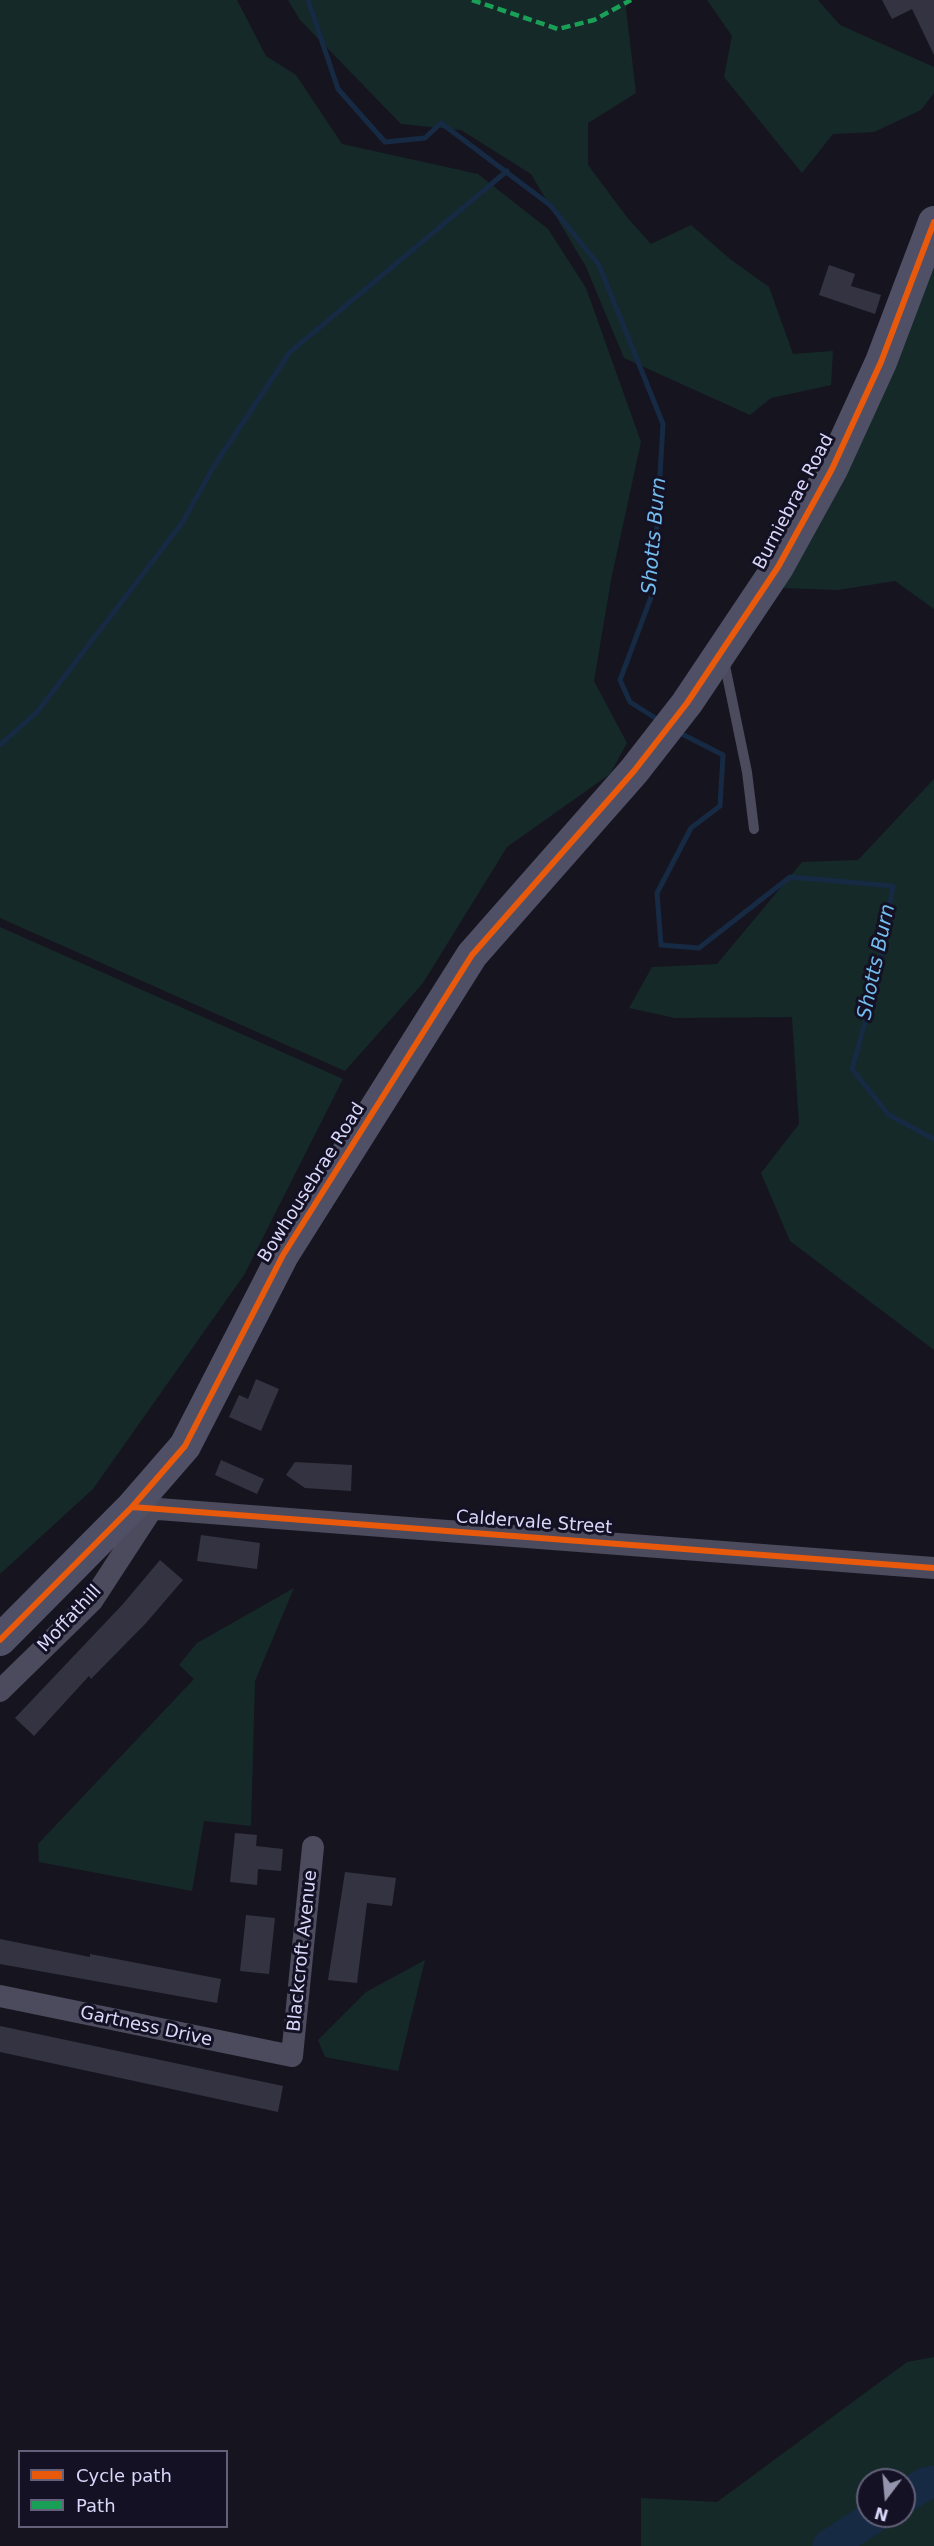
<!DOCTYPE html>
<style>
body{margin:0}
#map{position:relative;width:934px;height:2546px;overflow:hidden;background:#16151f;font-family:"DejaVu Sans",sans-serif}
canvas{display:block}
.legend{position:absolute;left:18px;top:2450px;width:210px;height:78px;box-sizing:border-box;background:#131123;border:2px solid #636179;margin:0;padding:8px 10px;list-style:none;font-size:18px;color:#dad8fa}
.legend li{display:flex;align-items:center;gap:12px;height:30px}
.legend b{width:30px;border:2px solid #636179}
.north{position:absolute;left:856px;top:2468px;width:60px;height:60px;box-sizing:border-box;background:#131123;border:2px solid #636179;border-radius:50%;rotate:196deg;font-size:16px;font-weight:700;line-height:24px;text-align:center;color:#dad8fa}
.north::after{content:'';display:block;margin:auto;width:21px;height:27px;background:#9594ad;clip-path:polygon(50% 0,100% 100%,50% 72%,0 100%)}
</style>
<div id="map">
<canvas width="934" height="2546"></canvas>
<ul class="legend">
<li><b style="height:8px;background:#e8590c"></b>Cycle path</li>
<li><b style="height:8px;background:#1a9f57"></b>Path</li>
</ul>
<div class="north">N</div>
</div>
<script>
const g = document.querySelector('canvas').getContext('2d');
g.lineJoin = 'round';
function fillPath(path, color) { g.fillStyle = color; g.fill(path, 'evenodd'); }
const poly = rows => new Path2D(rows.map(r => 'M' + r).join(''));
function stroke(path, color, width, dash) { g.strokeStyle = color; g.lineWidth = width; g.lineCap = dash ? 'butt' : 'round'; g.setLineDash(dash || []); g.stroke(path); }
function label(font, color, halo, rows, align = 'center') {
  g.font = font + ' "DejaVu Sans",sans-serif'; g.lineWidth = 6; g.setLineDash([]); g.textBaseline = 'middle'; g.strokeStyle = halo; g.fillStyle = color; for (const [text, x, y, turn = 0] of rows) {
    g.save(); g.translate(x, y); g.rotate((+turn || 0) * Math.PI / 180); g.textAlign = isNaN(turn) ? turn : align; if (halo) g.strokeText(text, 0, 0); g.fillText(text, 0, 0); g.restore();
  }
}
fillPath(poly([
 [0,0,237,0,266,56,296,75,342,144,478,174,548,229,586,288,641,442,611,580,594,681,627,743,610,774,507,847,423,983,345,1071,0,918],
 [288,0,625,0,636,93,588,123,588,165,626,216,651,244,691,225,730,259,769,287,793,354,833,351,831,385,771,398,750,415,624,358,586,267,531,174,461,130,401,124,300,20],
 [707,0,818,0,840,25,934,67,934,93,921,110,874,132,833,134,802,173,724,77,732,36],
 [934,268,934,609,895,581,838,590,782,588],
 [934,779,934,1350,790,1241,761,1173,799,1124,792,1017,675,1018,629,1008,652,967,717,964,802,862,858,860],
 [0,927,343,1079,244,1275,93,1489,0,1574],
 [294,1588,255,1681,251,1826,204,1821,192,1891,39,1862,38,1844,194,1679,179,1665,197,1643],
 [425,1960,398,2071,325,2057,318,2040,366,1992],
 [934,2357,934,2546,641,2546,641,2498,717,2502,907,2362],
 [868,2480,904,2480,904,2516,868,2516]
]), '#152929');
stroke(poly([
 [308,0,338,89,385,142,425,138,441,123,550,205,599,265,663,424,653,592,620,680,630,702,660,721],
 [678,732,723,755,720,806,691,828,657,893,661,945,699,948,790,877,893,886,876,983,852,1069,889,1115,934,1139],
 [0,745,38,711,182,523,214,466,290,352,507,171]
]), '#162a44', 5);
stroke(poly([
 [904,2497,925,2484,934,2482],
 [829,2546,875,2516]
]), '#162a44', 33);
fillPath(poly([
 [882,0,934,0,934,55,912,9,892,19],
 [829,265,855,274,851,286,881,295,875,314,819,295],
 [256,1379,279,1389,261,1431,229,1417,239,1395,248,1399],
 [221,1460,264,1479,257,1494,215,1475],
 [295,1462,352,1465,351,1491,305,1488,286,1475],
 [201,1535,260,1543,257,1569,197,1561],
 [160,1560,183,1580,146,1623,91,1679,89,1676,34,1736,15,1718,123,1604],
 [235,1833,257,1835,256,1846,283,1849,281,1871,258,1869,257,1885,230,1882],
 [345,1872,396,1878,392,1906,367,1903,357,1983,328,1980],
 [246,1915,275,1918,269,1974,240,1971],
 [0,1939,90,1957,90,1954,221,1979,217,2003,0,1964],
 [0,2026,283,2086,278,2112,0,2052]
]), '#343341');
stroke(poly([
 [724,661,747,772,754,829]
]), '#4c4b5e', 10);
stroke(poly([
 [132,1507,934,1568],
 [0,1691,92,1601,152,1509],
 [0,1996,292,2056,313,1847]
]), '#4c4b5e', 22);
stroke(poly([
 [0,1640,132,1507,185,1446,283,1255,472,955,634,771,687,703,778,567,832,469,881,362,934,222]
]), '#4f5065', 32);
stroke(poly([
 [472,0,558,29,594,20,631,0]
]), '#1a9f57', 4.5, [9, 4.5]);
stroke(poly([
 [132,1507,934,1568],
 [0,1640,132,1507,185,1446,283,1255,472,955,634,771,687,703,778,567,832,469,881,362,934,222]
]), '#e8590c', 6);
label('18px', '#dad8fa', '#131123', [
 ["Burniebrae Road",794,502,-62],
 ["Bowhousebrae Road",312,1183,-58],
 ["Caldervale Street",534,1523,4],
 ["Moffathill",70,1619,-47],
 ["Blackcroft Avenue",303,1951,-84],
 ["Gartness Drive",146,2027,12]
]);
label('italic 20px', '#73bced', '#131123', [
 ["Shotts Burn",655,536,-85],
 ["Shotts Burn",877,962,-78]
]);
</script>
